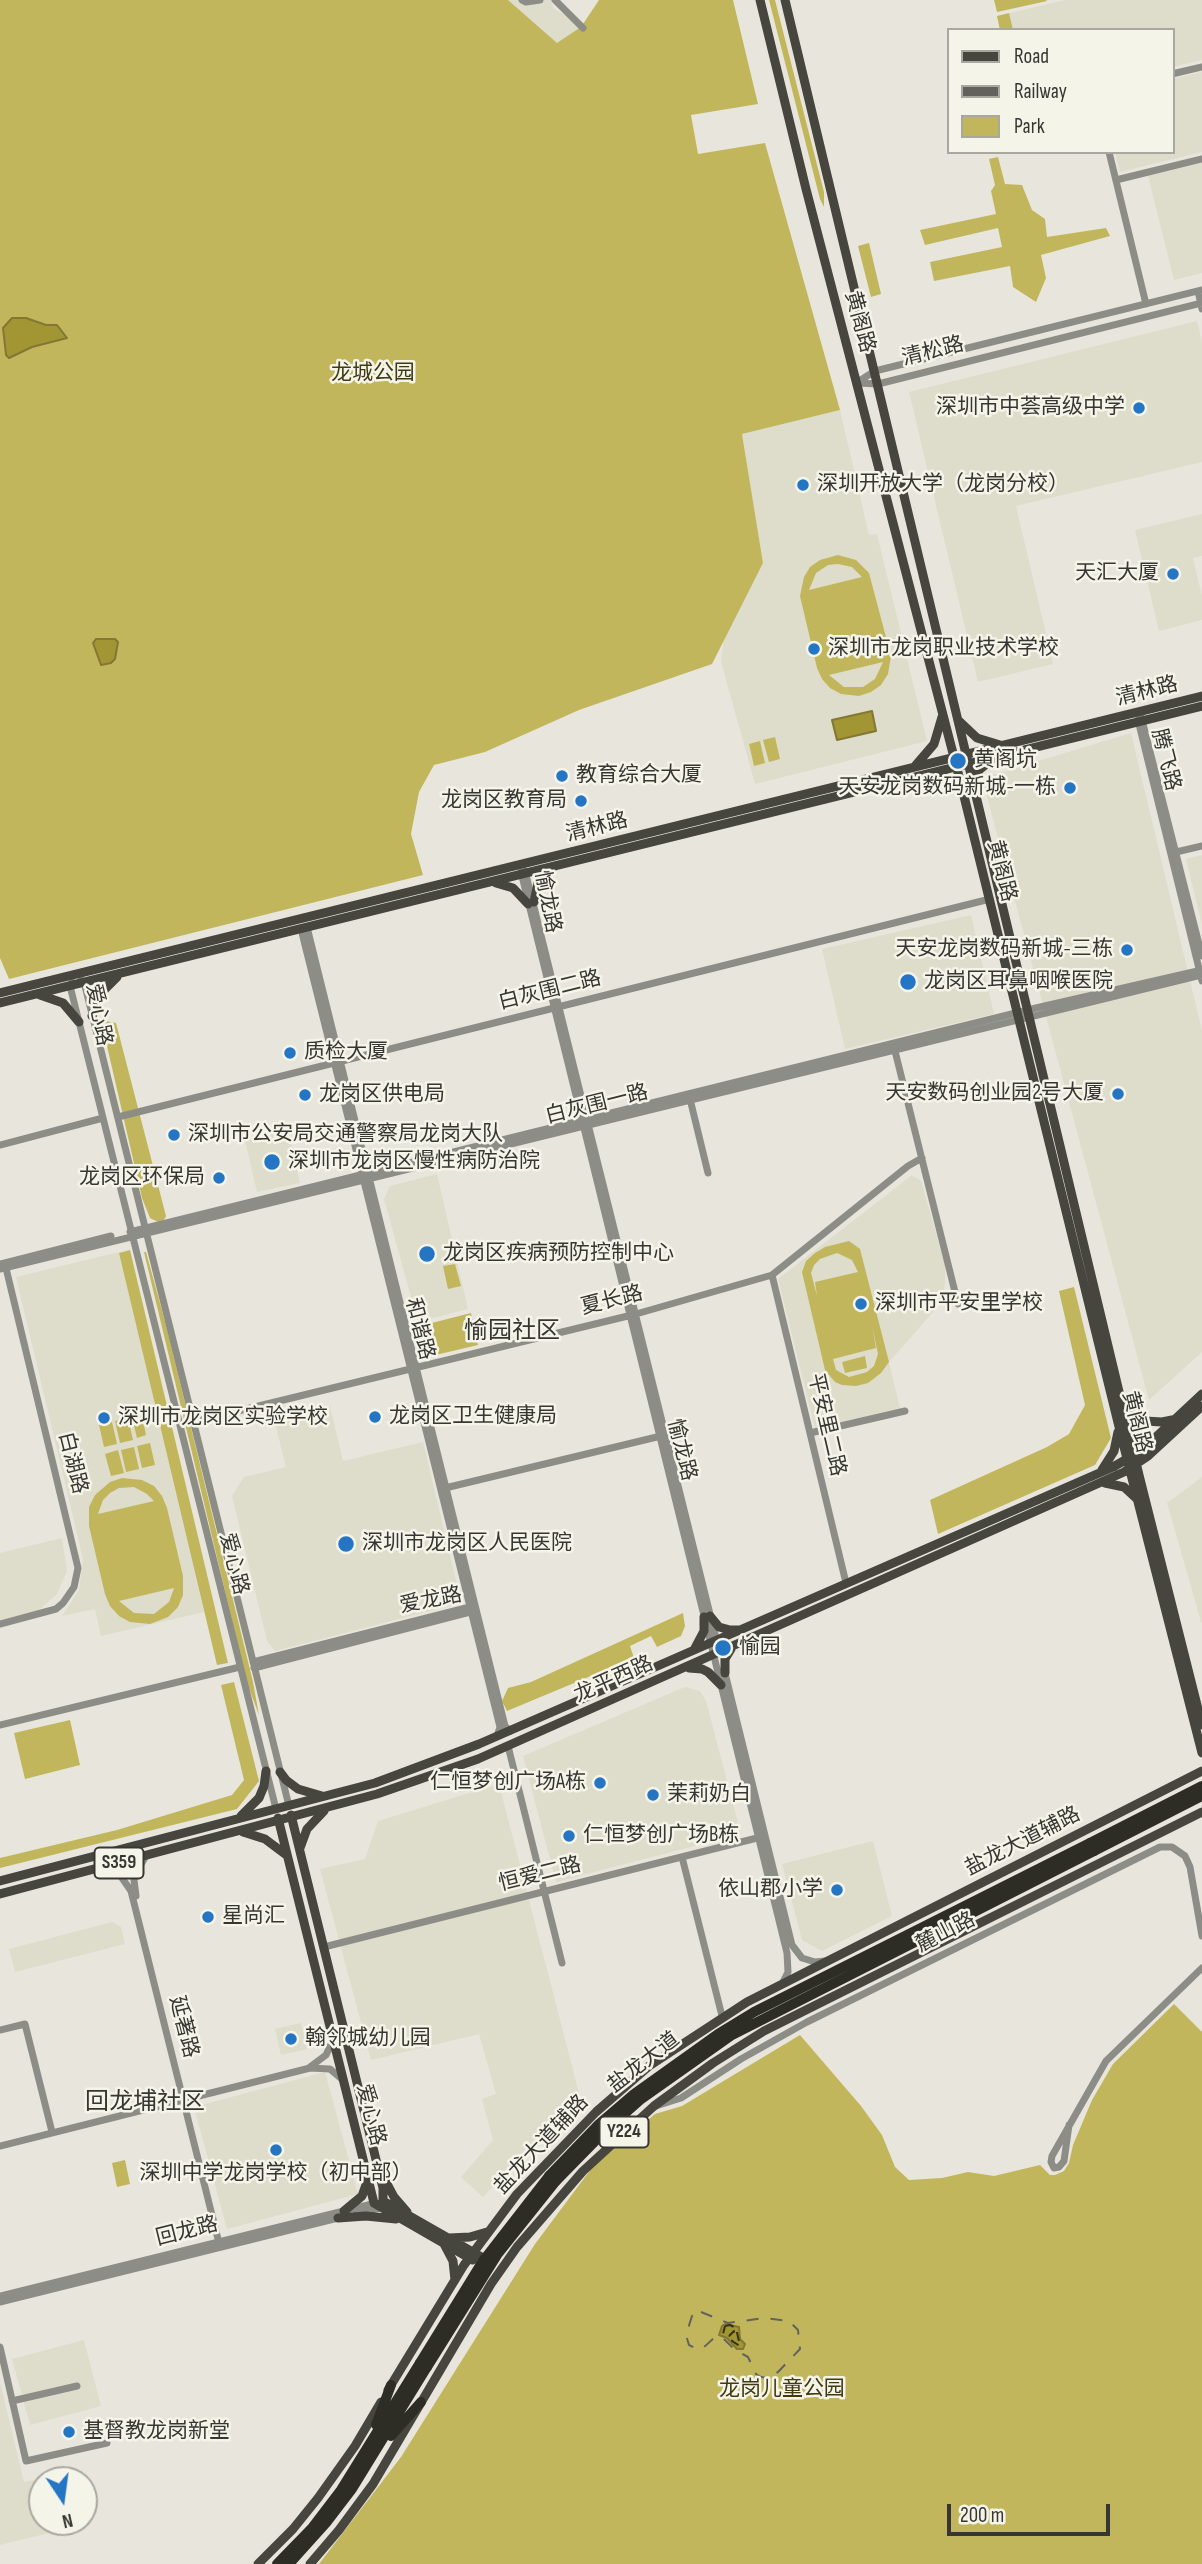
<!DOCTYPE html>
<meta charset="utf-8">
<style>
body{margin:0}
#map{position:relative;width:1202px;height:2564px;overflow:hidden;background:#e8e6dc;font-family:"Sofia Sans Condensed",sans-serif}
canvas{display:block}
.legend{position:absolute;left:947px;top:28px;width:228px;height:126px;box-sizing:border-box;background:#f5f4e9;border:2px solid #a9a8a0;margin:0;padding:9px 12px;list-style:none;font-size:21px;color:#373632}
.legend li{display:flex;align-items:center;gap:14px;height:35px}
.legend b{width:35px;border:2px solid #a9a8a0}
.north{position:absolute;left:28px;top:2466px;width:70px;height:70px;box-sizing:border-box;background:#f5f4e9;border:2px solid #a9a8a0;border-radius:50%;rotate:167deg;font-size:19px;font-weight:700;line-height:28px;text-align:center;color:#373632}
.north::after{content:'';display:block;margin:auto;width:24px;height:32px;background:#2475c4;clip-path:polygon(50% 0,100% 100%,50% 72%,0 100%)}
.scale{position:absolute;left:947px;top:2504px;width:163px;height:32px;box-sizing:border-box;border:4px solid #373632;border-top:0;padding-left:9px;font-size:21px;line-height:24px;white-space:nowrap;color:#373632;-webkit-text-stroke:5px #f5f4e9;paint-order:stroke}
</style>
<div id="map">
<canvas width="1202" height="2564"></canvas>
<ul class="legend">
<li><b style="height:9px;background:#46453e"></b>Road</li>
<li><b style="height:9px;background:#63625d"></b>Railway</li>
<li><b style="height:19px;background:#c2b65c"></b>Park</li>
</ul>
<div class="north">N</div>
<div class="scale">200 m</div>
</div>
<script>
const g = document.querySelector('canvas').getContext('2d');
g.lineJoin = 'round';
function fillPath(path, color) { g.fillStyle = color; g.fill(path, 'evenodd'); }
const poly = rows => new Path2D(rows.map(r => 'M' + r).join(''));
function stroke(path, color, width, dash) { g.strokeStyle = color; g.lineWidth = width; g.lineCap = dash ? 'butt' : 'round'; g.setLineDash(dash || []); g.stroke(path); }
function label(font, color, halo, rows, align = 'center') {
  g.font = font + ' "Sofia Sans Condensed","Noto Sans SC",sans-serif'; g.lineWidth = 5; g.setLineDash([]); g.textBaseline = 'middle'; g.strokeStyle = halo; g.fillStyle = color; for (const [text, x, y, turn = 0] of rows) {
    g.save(); g.translate(x, y); g.rotate((+turn || 0) * Math.PI / 180); g.textAlign = isNaN(turn) ? turn : align; if (halo) g.strokeText(text, 0, 0); g.fillText(text, 0, 0); g.restore();
  }
}
fillPath(poly([
 [508,0,551,0,554,9,586,26,567,53],
 [1065,0,1202,0,1202,60,1172,67,1172,30,1000,30,997,16],
 [1202,72,1202,152,1120,172,1115,152,1172,152,1172,79],
 [1202,163,1202,273,1174,280,1148,176],
 [1197,321,1202,342,1202,462,1016,506,1053,664,978,682,909,392],
 [840,410,869,535,877,534,927,741,755,784,721,662,724,635,763,563,742,434],
 [1202,514,1202,556,1193,558,1202,596,1202,620,1159,631,1135,530],
 [1131,733,1202,1031,1202,1352,1149,1400,982,778],
 [1202,855,1202,925,1186,859],
 [971,915,994,1014,845,1049,822,949],
 [288,1129,300,1183,257,1192,245,1140],
 [437,1174,468,1309,418,1322,384,1199,390,1186],
 [912,1175,921,1181,945,1265,945,1282,943,1295,933,1312,889,1362,900,1408,815,1428,778,1279],
 [119,1252,204,1612,101,1636,95,1609,62,1616,79,1590,83,1559,16,1277],
 [330,1406,343,1461,423,1442,459,1593,453,1605,275,1651,267,1641,232,1496,244,1477,286,1467,274,1419],
 [1202,1477,1202,1625,1167,1503],
 [62,1538,67,1571,57,1594,38,1611,0,1621,0,1553],
 [685,1687,700,1691,706,1701,741,1834,556,1882,523,1756],
 [499,1784,580,2097,483,2197,461,2177,493,2140,482,2099,496,2094,479,2034,371,2060,320,1869,365,1859,378,1821],
 [873,1841,892,1916,822,1951,802,1940,782,1864],
 [112,1922,121,1927,125,1944,15,1972,9,1949],
 [301,2023,307,2049,281,2055,275,2029],
 [325,2072,358,2194,227,2229,194,2107],
 [84,2340,101,2406,30,2425,12,2359],
 [0,2382,24,2482,49,2477,49,2480,42,2480,42,2522,60,2522,61,2530,0,2545]
]), '#dedcca');
fillPath(poly([
 [0,0,508,0,557,43,581,27,599,0,733,0,758,104,691,115,698,154,765,143,840,410,742,434,763,563,712,664,579,710,485,752,434,765,419,792,411,834,423,875,9,979,0,958],
 [769,0,775,0,824,192,824,207,820,199],
 [994,0,1046,0,1047,1,997,12],
 [1009,13,1013,30,1000,30,997,16],
 [998,157,1005,184,1022,185,1032,210,1045,219,1047,237,1106,228,1110,236,1041,255,1046,278,1036,302,1013,287,1010,266,934,281,930,262,1002,247,998,228,925,245,920,230,996,214,991,191,995,185,989,159],
 [869,243,881,294,871,297,858,246],
 [838,555,856,560,869,573,891,656,888,674,881,685,871,692,859,696,841,694,830,688,822,679,817,668,800,596,804,577,810,567,820,560],
 [838,564,852,567,862,577,809,590,816,573,828,565],
 [883,662,875,679,863,687,844,687,829,675],
 [775,737,780,759,769,762,763,740],
 [760,741,765,763,754,766,749,744],
 [101,1020,116,1023,166,1216,162,1224,150,1218,142,1198],
 [849,1241,860,1249,889,1362,881,1373,868,1383,856,1386,842,1385,835,1382,825,1370,802,1272,806,1261,815,1253,825,1247],
 [837,1253,852,1260,858,1272,815,1282,817,1296,811,1273,814,1265,820,1259],
 [872,1326,878,1354,874,1366,867,1372,849,1377,836,1370,833,1359,876,1348],
 [130,1250,228,1663,217,1665,119,1253],
 [144,1252,146,1252,167,1329,253,1682,259,1715,247,1683],
 [455,1264,461,1286,448,1289,443,1266],
 [1074,1287,1111,1438,1095,1465,938,1534,930,1500,1047,1447,1069,1434,1085,1405,1059,1291],
 [471,1313,478,1345,423,1358,416,1327],
 [865,1356,867,1368,845,1373,842,1362],
 [142,1416,146,1435,137,1438,132,1418],
 [128,1418,133,1440,120,1443,115,1421],
 [112,1422,117,1444,104,1447,99,1425],
 [150,1443,155,1465,142,1468,137,1446],
 [134,1447,139,1469,126,1472,121,1450],
 [118,1450,124,1473,111,1476,105,1454],
 [122,1478,142,1480,154,1486,162,1496,167,1508,183,1576,183,1595,178,1607,168,1617,150,1624,130,1622,119,1616,110,1606,105,1594,89,1526,89,1507,95,1495,110,1482],
 [134,1487,147,1494,154,1501,98,1514,103,1500,110,1493,119,1488],
 [174,1588,169,1602,154,1614,134,1613,119,1601],
 [683,1613,685,1626,681,1636,657,1647,651,1636,630,1646,634,1658,507,1711,502,1701,508,1688,531,1682],
 [234,1682,259,1781,237,1809,0,1868,0,1858,117,1830,232,1795,244,1780,221,1685],
 [70,1720,80,1765,25,1779,14,1733],
 [1174,2004,1202,2032,1202,2564,319,2564,401,2457,535,2244,594,2165,655,2114,682,2106,800,2035,861,2106,882,2135,895,2167,909,2180,942,2178,968,2172,994,2176,1040,2165,1050,2175,1055,2175,1064,2171,1069,2163,1073,2145,1092,2100,1113,2064],
 [125,2160,130,2184,117,2187,112,2163]
]), '#c2b65c');
const water = poly([
 [12,318,26,318,46,325,57,325,67,338,32,347,9,358,6,355,3,328,12,318],
 [96,639,115,639,118,642,115,659,111,663,101,665,93,643,96,639],
 [872,711,876,731,837,740,832,720,872,711],
 [725,2324,739,2327,740,2339,745,2344,743,2349,737,2349,727,2338,719,2335,722,2326,725,2324]
]);
fillPath(water, '#a29534');
stroke(water, '#827833', 2);
stroke(poly([
 [725,2326,730,2325,736,2328,740,2346,732,2341,734,2331,729,2336,723,2334,725,2326]
]), '#383208', 2, [9, 7]);
stroke(poly([
 [522,0,526,2,540,0],
 [555,0,583,28],
 [1172,74,1202,67],
 [1109,152,1146,304],
 [1116,180,1202,159],
 [1198,291,1202,309],
 [856,383,875,371,1202,290],
 [857,383,878,384,1202,303],
 [1141,716,1202,956],
 [1138,720,1202,981],
 [1172,853,1202,846],
 [525,871,720,1654],
 [521,872,787,1953,788,1972,782,1984],
 [307,927,505,1726,510,1731],
 [301,929,500,1727,497,1736],
 [81,980,84,982,289,1806],
 [72,982,70,986,276,1809],
 [894,1047,958,1304],
 [689,1095,708,1173],
 [118,1117,990,899],
 [0,1145,103,1118],
 [130,1232,1036,1008,1202,970],
 [0,1264,111,1236],
 [0,1269,1202,975],
 [772,1275,846,1583],
 [193,1422,636,1314,772,1275,908,1166,922,1158],
 [810,1433,905,1411],
 [441,1489,661,1436],
 [0,1624,56,1609,63,1603,74,1587,78,1568,5,1264],
 [253,1662,470,1607,473,1608],
 [254,1668,474,1611],
 [724,1669,792,1945,802,1958,815,1962,825,1961],
 [0,1725,240,1667],
 [508,1746,562,1963],
 [682,1857,722,2016],
 [105,1867,120,1875,131,1891,220,2247],
 [136,1896,134,1880,137,1871,146,1856],
 [324,1947,761,1837],
 [0,2030,25,2024,52,2132],
 [310,2067,326,2055,333,2040],
 [656,2106,681,2098,741,2059,807,2022,1160,1847,1172,1847,1185,1856,1190,1867,1202,1936],
 [1069,2125,1064,2161,1059,2167,1054,2168,1051,2162,1052,2156,1106,2061,1202,1968],
 [0,2146,310,2068,330,2069,343,2080],
 [357,2213,380,2208,381,2205],
 [0,2296,376,2203],
 [0,2302,342,2217],
 [0,2347,26,2461,107,2443],
 [12,2401,77,2386]
]), '#8d8d88', 7);
stroke(poly([
 [760,0,806,189,961,784,1123,1443,1202,1753],
 [785,0,1140,1479,1202,1725],
 [959,721,977,738,1000,745],
 [916,765,934,744,942,717],
 [932,775,949,779,961,792],
 [975,785,979,770,991,760],
 [496,883,513,888,528,904],
 [534,902,538,883,552,869],
 [0,993,1202,696],
 [40,995,63,1003,79,1022],
 [0,1003,1202,706],
 [92,1016,101,993,117,977],
 [1123,1404,1133,1415,1145,1421,1162,1422,1172,1420],
 [1102,1470,1114,1451,1118,1432],
 [1105,1483,1124,1487,1137,1499],
 [710,1616,719,1627,730,1630,738,1630],
 [695,1648,704,1631,704,1617],
 [689,1668,702,1669,708,1672,721,1685],
 [725,1673,725,1659,731,1649],
 [280,1772,286,1780,298,1789,322,1796],
 [291,1815,383,2188,383,2201,490,2262],
 [241,1816,259,1798,264,1786,266,1771],
 [278,1818,374,2203,473,2260],
 [243,1832,265,1839,285,1854],
 [300,1848,307,1829,324,1811],
 [0,1881,375,1783,479,1744,1113,1467,1141,1451,1202,1394],
 [0,1894,377,1794,478,1759,1124,1472,1148,1456,1202,1406],
 [385,2180,394,2197,407,2212],
 [344,2211,362,2196,367,2182],
 [338,2218,366,2216,396,2219],
 [449,2238,470,2237,487,2232],
 [444,2244,453,2261,455,2280],
 [388,2390,464,2265,517,2194,596,2112,649,2066,747,2002,1202,1771],
 [258,2564,293,2529,318,2498,355,2446,381,2402],
 [310,2564,339,2530,373,2484,491,2284,517,2247,583,2171,654,2106,713,2063,764,2031,1202,1812]
]), '#46453e', 9);
stroke(poly([
 [549,2176,599,2124,634,2094,718,2034,754,2012,1090,1843],
 [556,2181,605,2131,640,2100,732,2035,1094,1851],
 [376,2425,391,2385],
 [391,2436,421,2402],
 [277,2564,312,2528,341,2490,420,2363],
 [289,2564,326,2523,352,2489,427,2367]
]), '#2e2d25', 10);
stroke(poly([
 [701,2312,728,2323,764,2318,789,2321,798,2330,800,2349,778,2372,767,2378,761,2377,756,2374,748,2357,735,2350,723,2338,715,2337,703,2348,697,2349,689,2345,686,2335,692,2316,701,2312]
]), '#63625d', 2, [12, 12]);
stroke(poly([
 [1090,1843,1202,1786],
 [1094,1851,1202,1796],
 [420,2363,483,2261,549,2176],
 [427,2367,497,2255,556,2181]
]), '#2e2d25', 10);
for (const [x, y, r, color] of [
 [1139,408,7,"#2475c4"],
 [803,485,7,"#2475c4"],
 [1173,574,7,"#2475c4"],
 [814,649,7,"#2475c4"],
 [958,761,9,"#2475c4"],
 [562,776,7,"#2475c4"],
 [1070,788,7,"#2475c4"],
 [581,801,7,"#2475c4"],
 [1127,950,7,"#2475c4"],
 [908,982,9,"#2475c4"],
 [290,1053,7,"#2475c4"],
 [1118,1094,7,"#2475c4"],
 [305,1095,7,"#2475c4"],
 [174,1135,7,"#2475c4"],
 [272,1162,9,"#2475c4"],
 [219,1178,7,"#2475c4"],
 [427,1254,9,"#2475c4"],
 [861,1304,7,"#2475c4"],
 [375,1417,7,"#2475c4"],
 [104,1418,7,"#2475c4"],
 [346,1544,9,"#2475c4"],
 [723,1648,9,"#2475c4"],
 [600,1783,7,"#2475c4"],
 [653,1795,7,"#2475c4"],
 [569,1836,7,"#2475c4"],
 [837,1890,7,"#2475c4"],
 [208,1917,7,"#2475c4"],
 [291,2039,7,"#2475c4"],
 [276,2150,7,"#2475c4"],
 [69,2432,7,"#2475c4"]
]) { const dot = new Path2D(); dot.arc(x, y, r, 0, 2 * Math.PI); g.fillStyle = color; g.fill(dot); stroke(dot, '#f5f4e9', 2.5); }
for (const [x, y, w] of [
 [119,1863,49],
 [624,2132,49]
]) { const box = new Path2D(); box.roundRect(x - w / 2, y - 15.5, w, 31, 5); g.fillStyle = '#f5f4e9'; g.fill(box); stroke(box, '#373632', 2); }
label('bold 19px', '#373632', null, [
 ["S359",119,1863],
 ["Y224",624,2132]
]);
label('21px', '#373632', '#f5f4e9', [
 ["黄阁路",859,322,75],
 ["清松路",933,352,-14],
 ["清林路",1147,692,-14],
 ["腾飞路",1165,760,76],
 ["清林路",597,828,-14],
 ["黄阁路",1001,871,76],
 ["愉龙路",547,902,79],
 ["白灰围二路",550,991,-14],
 ["爱心路",98,1015,79],
 ["白灰围一路",597,1105,-14],
 ["夏长路",612,1301,-14],
 ["和谐路",419,1329,76],
 ["黄阁路",1136,1422,76],
 ["平安里二路",826,1425,77],
 ["愉龙路",681,1450,76],
 ["白湖路",72,1463,76],
 ["爱心路",233,1564,76],
 ["爱龙路",431,1601,-11],
 ["龙平西路",614,1680,-24],
 ["盐龙大道辅路",1023,1842,-27],
 ["恒爱二路",540,1875,-14],
 ["麓山路",946,1933,-27],
 ["延著路",183,2027,76],
 ["盐龙大道",644,2063,-38],
 ["爱心路",370,2115,76],
 ["盐龙大道辅路",542,2145,-47],
 ["回龙路",187,2232,-14]
]);
label('21px', '#403a12', '#f5f4e9', [
 ["龙城公园",373,374],
 ["龙岗儿童公园",782,2390]
]);
label('21px', '#373632', '#f5f4e9', [
 ["深圳市中荟高级中学",1125,408,"right"],
 ["深圳开放大学（龙岗分校）",817,485],
 ["天汇大厦",1159,574,"right"],
 ["深圳市龙岗职业技术学校",828,649],
 ["黄阁坑",974,761],
 ["教育综合大厦",576,776],
 ["天安龙岗数码新城-一栋",1056,788,"right"],
 ["龙岗区教育局",567,801,"right"],
 ["天安龙岗数码新城-三栋",1113,950,"right"],
 ["龙岗区耳鼻咽喉医院",924,982],
 ["质检大厦",304,1053],
 ["天安数码创业园2号大厦",1104,1094,"right"],
 ["龙岗区供电局",319,1095],
 ["深圳市公安局交通警察局龙岗大队",188,1135],
 ["深圳市龙岗区慢性病防治院",288,1162],
 ["龙岗区环保局",205,1178,"right"],
 ["龙岗区疾病预防控制中心",443,1254],
 ["深圳市平安里学校",875,1304],
 ["龙岗区卫生健康局",389,1417],
 ["深圳市龙岗区实验学校",118,1418],
 ["深圳市龙岗区人民医院",362,1544],
 ["愉园",739,1648],
 ["仁恒梦创广场A栋",586,1783,"right"],
 ["茉莉奶白",667,1795],
 ["仁恒梦创广场B栋",583,1836],
 ["依山郡小学",823,1890,"right"],
 ["星尚汇",222,1917],
 ["翰邻城幼儿园",305,2039],
 ["深圳中学龙岗学校（初中部）",276,2174,"center"],
 ["基督教龙岗新堂",83,2432]
], 'left');
label('24px', '#373632', '#f5f4e9', [
 ["愉园社区",512,1332],
 ["回龙埔社区",145,2103]
]);
</script>
